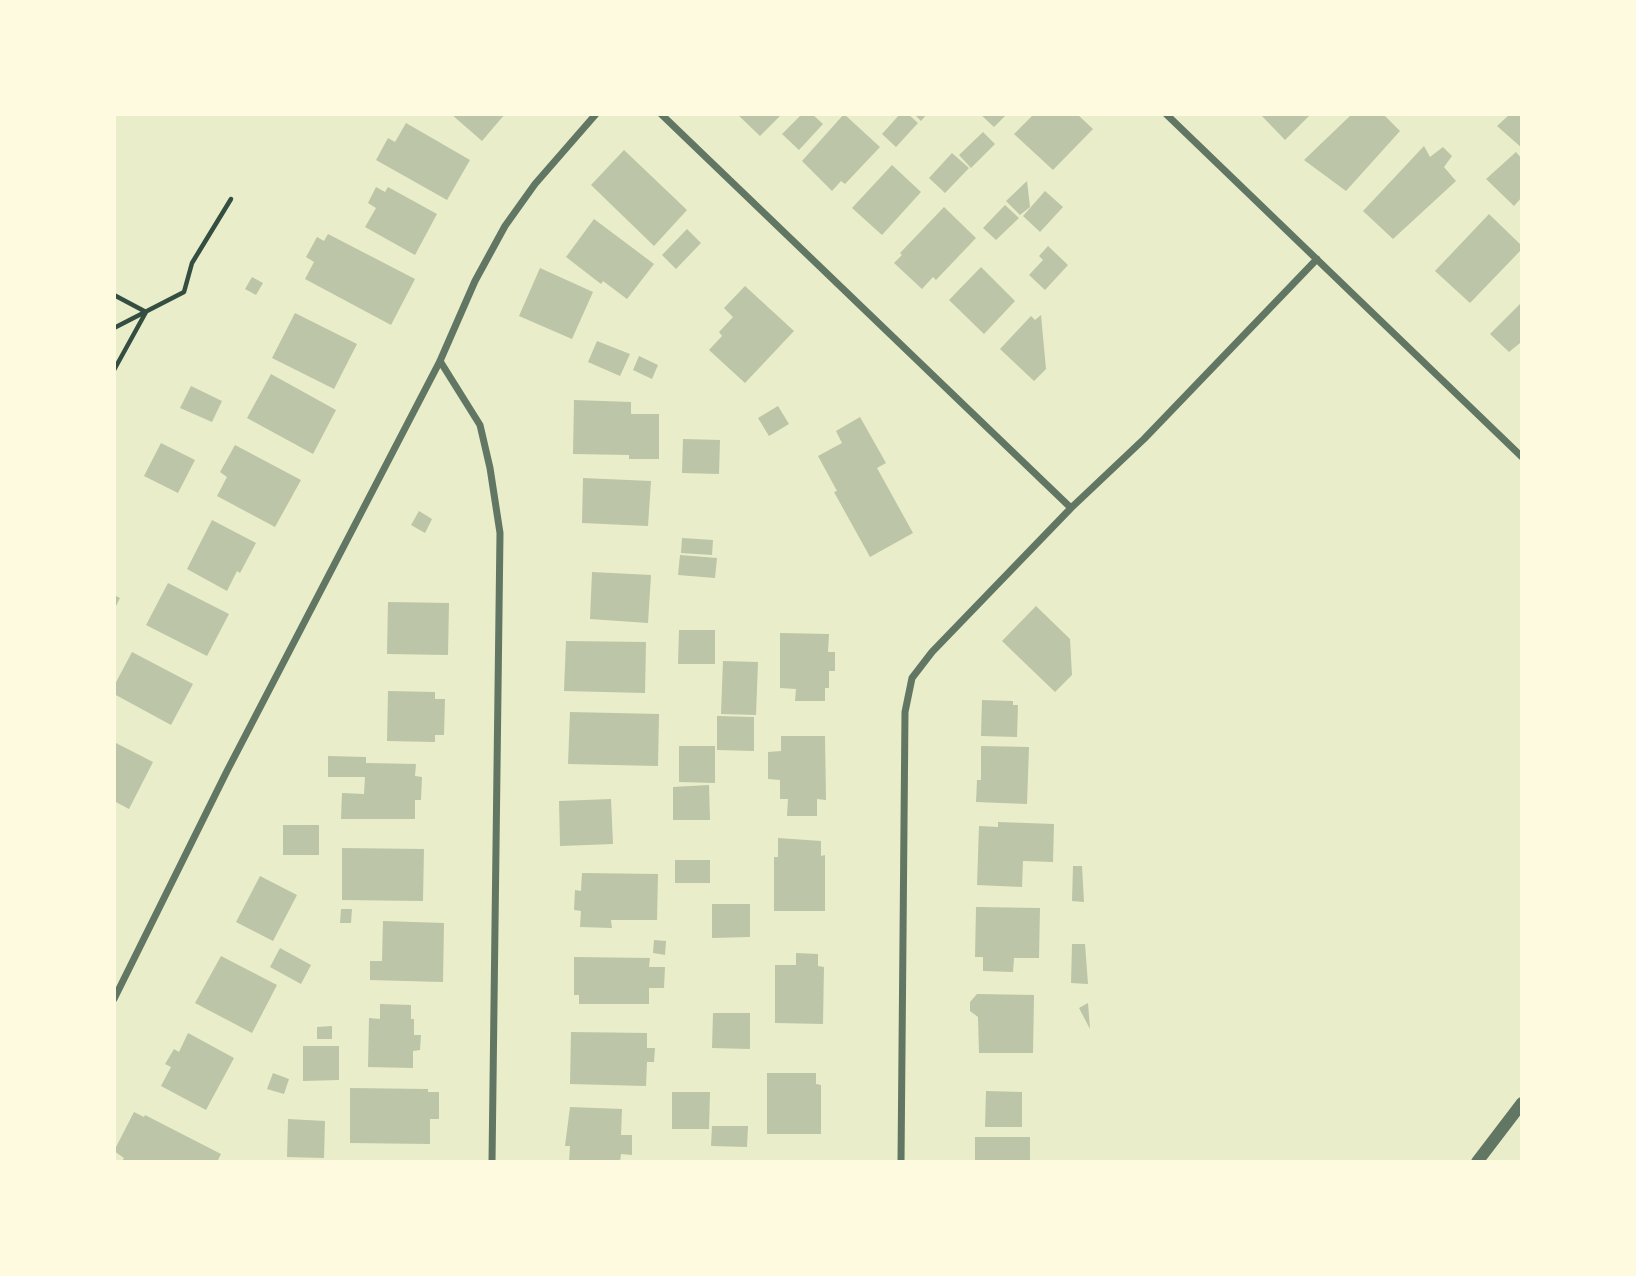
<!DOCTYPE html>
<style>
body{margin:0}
#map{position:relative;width:1636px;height:1276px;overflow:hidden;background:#e9edc9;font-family:"Exo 2",sans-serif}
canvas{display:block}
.frame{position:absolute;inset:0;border:116px solid #fefae0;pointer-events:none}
</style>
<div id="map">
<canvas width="1636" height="1276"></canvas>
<div class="frame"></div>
</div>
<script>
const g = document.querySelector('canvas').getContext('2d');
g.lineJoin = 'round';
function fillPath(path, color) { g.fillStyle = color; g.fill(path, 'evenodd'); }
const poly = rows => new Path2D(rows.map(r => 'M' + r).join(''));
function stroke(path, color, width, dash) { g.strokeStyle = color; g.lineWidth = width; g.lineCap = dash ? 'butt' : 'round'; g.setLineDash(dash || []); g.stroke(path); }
fillPath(poly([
 [451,114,505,114,482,141],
 [737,114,782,114,760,136],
 [802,114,812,114,823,124,799,150,782,134],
 [844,114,880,147,845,184,841,181,832,191,802,161],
 [900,114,908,114,918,123,896,147,882,134],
 [914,114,927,114,921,121],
 [980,114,1007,114,994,127],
 [1034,114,1077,114,1093,129,1053,170,1014,134],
 [1260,114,1311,114,1285,140],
 [1352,114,1383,114,1400,131,1346,191,1304,160],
 [1510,114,1522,114,1522,148,1497,126],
 [406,123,470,160,447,200,376,160,388,138,395,142],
 [983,132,995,144,971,168,959,155],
 [1424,146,1430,157,1443,147,1452,156,1444,167,1456,181,1393,239,1363,211],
 [624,150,687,210,654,246,591,185],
 [1516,152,1522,159,1522,197,1514,206,1486,179],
 [952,153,969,168,945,193,929,178],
 [892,165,921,192,882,235,852,208],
 [1027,181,1030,207,1020,215,1006,201],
 [376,187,385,192,388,187,437,214,415,255,365,227,376,208,368,203],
 [1045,191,1063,207,1040,232,1023,216],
 [1005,205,1019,218,996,240,983,228],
 [944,207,976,238,936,280,933,277,922,289,894,263,902,255,900,253],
 [1489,214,1522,246,1522,249,1470,303,1435,271],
 [594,219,654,264,627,299,603,281,601,284,566,257],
 [687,229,701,243,676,269,662,255],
 [328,234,415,279,391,325,305,279,314,262,306,257,317,237,324,241],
 [1048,246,1068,265,1045,290,1029,275,1043,260,1039,256],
 [981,267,1015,301,984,334,949,300],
 [540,268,593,292,572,339,519,316],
 [252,277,263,283,256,295,245,289],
 [745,286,794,331,745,383,709,350,722,336,719,332,733,317,724,308],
 [1522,302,1522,346,1520,343,1509,352,1490,334],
 [295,313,357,344,334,389,272,358],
 [1041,315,1046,369,1034,381,1000,349,1031,316,1035,320],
 [597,341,630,354,620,376,588,362],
 [639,356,658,365,652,379,633,370],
 [271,374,336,410,313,454,247,418],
 [191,386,222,401,212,422,180,408],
 [574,400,631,402,631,414,659,414,659,459,629,459,629,455,573,454],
 [778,406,789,424,769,436,758,418],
 [860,417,886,463,877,468,913,533,870,557,834,492,837,491,818,456,842,443,836,431],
 [683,439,720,440,719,474,682,473],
 [161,443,195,460,178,493,144,476],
 [235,445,301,480,275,527,217,496,227,477,220,472],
 [583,478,651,481,648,526,582,523],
 [419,511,432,519,425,533,411,525],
 [212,520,256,543,240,573,237,571,227,591,187,569],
 [682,538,713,540,712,555,681,553],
 [680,555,717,558,715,578,678,575],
 [592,572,651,575,648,623,590,619],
 [168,583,229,614,207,656,146,625],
 [114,595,120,598,114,610],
 [388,602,449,603,448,655,387,654],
 [1036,606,1070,639,1072,675,1055,692,1002,641],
 [679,630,715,630,715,664,678,664],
 [780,633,829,634,828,652,835,652,835,671,829,671,829,688,825,688,825,701,795,701,796,689,780,688],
 [566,641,646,642,645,693,564,691],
 [132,652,193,684,171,725,114,694,114,686],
 [723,661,758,662,756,715,721,714],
 [388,691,435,692,435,699,445,699,444,735,435,735,435,742,387,741],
 [982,700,1013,701,1013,705,1018,705,1017,737,981,736],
 [570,712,659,714,658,766,568,764],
 [717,716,754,717,754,751,717,750],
 [781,736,825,736,826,800,817,799,817,816,787,816,788,799,780,799,780,780,768,779,768,752,781,751],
 [114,742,153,762,129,809,114,801],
 [679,746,715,746,715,783,679,782],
 [981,746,1029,747,1027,804,976,802,977,780,981,780],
 [328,756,366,757,366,763,416,764,415,776,422,777,421,800,415,800,415,819,341,819,342,793,364,794,365,777,328,777],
 [709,785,710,820,673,820,673,787],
 [611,799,613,844,560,846,559,801],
 [998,822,1054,824,1053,862,1023,861,1022,887,977,885,979,826,998,827],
 [283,825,319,825,319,855,283,855],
 [778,838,821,841,821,856,825,855,825,911,774,911,774,857,778,857],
 [342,848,424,849,423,901,342,900],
 [675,860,710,860,710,883,675,883],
 [1073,866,1082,866,1084,902,1072,901],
 [582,873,658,874,657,920,611,920,612,928,580,927,581,911,574,910,575,890,581,891],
 [260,876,297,895,273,941,236,922],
 [712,904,750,904,750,937,712,938],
 [976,907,1040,908,1039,958,1014,958,1013,972,983,971,983,957,975,957],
 [341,909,352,909,351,923,340,923],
 [383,921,444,923,443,982,370,980,370,961,382,961],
 [654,940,666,941,665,955,653,953],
 [1072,944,1085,944,1088,984,1071,983],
 [280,948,311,965,301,984,270,967],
 [796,953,818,954,818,966,824,967,823,1024,775,1023,775,965,796,965],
 [221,956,277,985,252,1033,195,1003],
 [574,957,650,958,649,967,665,967,664,988,649,988,649,1004,579,1004,579,995,574,995],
 [977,994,1034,995,1033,1053,979,1053,978,1017,970,1011,970,1002],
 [1088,1003,1090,1029,1079,1008],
 [380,1004,411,1005,411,1019,414,1019,414,1035,421,1035,420,1050,413,1051,413,1068,368,1067,369,1018,380,1019],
 [713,1013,750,1013,750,1049,712,1048],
 [332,1026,332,1039,317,1039,317,1027],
 [571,1032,647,1033,647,1048,655,1048,654,1062,647,1062,646,1086,570,1084],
 [188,1033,234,1058,206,1110,161,1086,171,1067,165,1064,174,1049,179,1052],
 [303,1046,339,1046,339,1080,303,1081],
 [273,1073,289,1079,284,1094,267,1089],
 [767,1073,816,1073,816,1084,821,1085,821,1134,767,1134],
 [350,1088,428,1089,428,1092,439,1092,439,1119,430,1119,430,1144,350,1143],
 [986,1091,1022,1092,1022,1127,985,1127],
 [672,1092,710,1092,709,1129,672,1129],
 [570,1107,622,1109,621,1135,632,1135,632,1155,621,1154,620,1162,569,1162,570,1146,565,1146],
 [134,1112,144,1117,145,1115,221,1154,217,1162,122,1161,124,1158,114,1151],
 [288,1119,325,1121,324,1158,287,1157],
 [712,1126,748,1126,747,1147,711,1146],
 [975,1137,1030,1137,1030,1162,975,1162]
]), '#bcc5a7');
stroke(poly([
 [114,295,146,312,114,370],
 [114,328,184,292,192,263,231,199]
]), '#344e41', 4.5);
stroke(poly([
 [661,114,1071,508],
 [1166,114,1522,457],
 [440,361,480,425,490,468,500,533,492,1162],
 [114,999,227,771,440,361,475,281,505,226,535,184,596,114],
 [901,1162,905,712,912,678,932,652,1071,508,1144,439,1317,259]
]), '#617663', 7);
stroke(poly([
 [1477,1162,1522,1103]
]), '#617663', 12);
</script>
